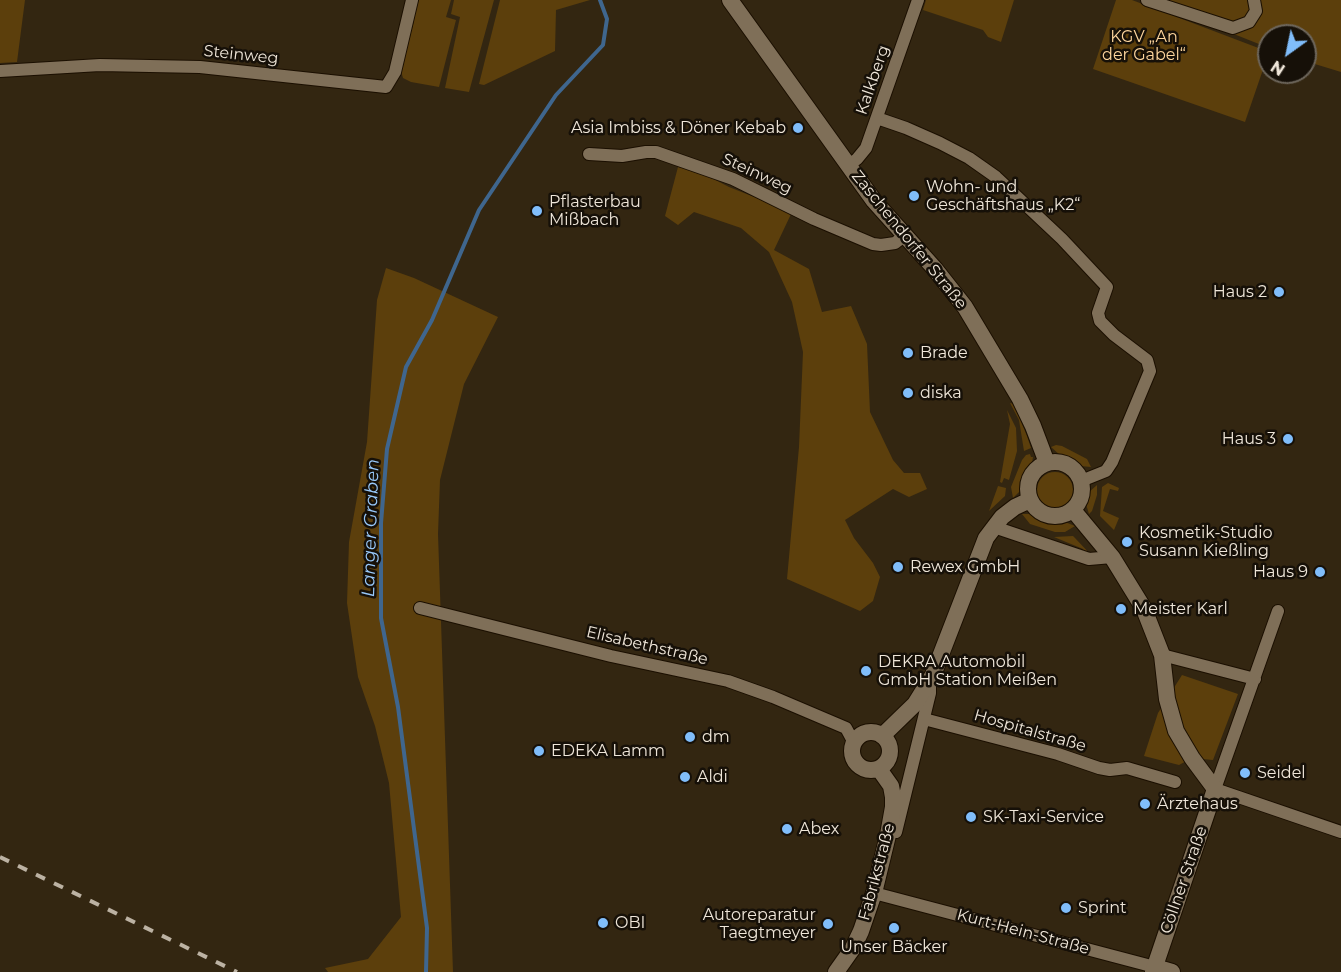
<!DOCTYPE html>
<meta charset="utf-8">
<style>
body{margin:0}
#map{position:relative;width:1341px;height:972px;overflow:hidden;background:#332611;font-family:Montserrat,sans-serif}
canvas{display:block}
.north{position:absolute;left:1257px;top:24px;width:60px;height:60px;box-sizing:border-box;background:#161008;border:2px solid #6d665c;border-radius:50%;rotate:213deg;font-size:16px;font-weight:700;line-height:24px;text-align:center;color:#efe6d9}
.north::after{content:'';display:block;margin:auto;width:21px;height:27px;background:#80bdfa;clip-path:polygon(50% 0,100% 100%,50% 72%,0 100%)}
</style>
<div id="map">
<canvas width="1341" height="972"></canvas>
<div class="north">N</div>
</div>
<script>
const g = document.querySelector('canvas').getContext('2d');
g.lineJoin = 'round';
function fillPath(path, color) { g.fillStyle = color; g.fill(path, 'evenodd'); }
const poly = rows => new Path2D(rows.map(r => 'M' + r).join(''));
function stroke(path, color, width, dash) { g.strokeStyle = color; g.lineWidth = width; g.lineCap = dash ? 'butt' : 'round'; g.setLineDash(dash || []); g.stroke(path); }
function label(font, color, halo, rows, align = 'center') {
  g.font = font + ' Montserrat,sans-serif'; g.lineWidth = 5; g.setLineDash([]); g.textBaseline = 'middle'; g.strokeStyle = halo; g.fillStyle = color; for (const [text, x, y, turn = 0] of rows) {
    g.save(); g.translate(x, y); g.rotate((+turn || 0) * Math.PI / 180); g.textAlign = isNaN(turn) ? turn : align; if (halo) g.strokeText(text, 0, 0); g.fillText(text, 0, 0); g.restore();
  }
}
fillPath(poly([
 [0,0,25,0,17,62,0,63],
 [417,0,451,0,446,17,456,20,439,87,411,82,403,78,401,71,413,25],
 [454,0,494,0,469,92,445,88,460,17,451,14],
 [500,0,590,0,556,10,555,51,484,85,479,84],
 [926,0,1014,0,1001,42,988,37,983,30,923,10],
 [1116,0,1132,0,1269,52,1245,122,1093,69],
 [1148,0,1341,0,1341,72,1305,61,1305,36,1269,36,1269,48],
 [678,167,700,172,729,187,792,212,774,250,809,269,822,312,851,306,867,344,870,412,893,460,904,473,920,473,927,489,909,497,893,489,845,520,854,538,873,563,880,577,873,601,860,611,787,579,799,447,803,352,792,302,769,252,741,228,694,212,678,225,665,216],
 [386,268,414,278,498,317,464,384,440,480,438,534,453,972,328,972,325,968,368,959,401,917,389,783,375,726,358,677,347,603,349,542,367,442,377,300],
 [1010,403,1014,404,1027,436,1031,448,1024,451,1019,420],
 [1007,410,1016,428,1017,451,1009,480,1004,478,1002,483,1000,482,1010,424],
 [1056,445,1062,446,1087,459,1091,467,1080,466,1061,456,1051,447],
 [1030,454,1031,457,1033,457,1032,463,1020,491,1013,498,1011,487,1022,460,1026,455],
 '1037 490a18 18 0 1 1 36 0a18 18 0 1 1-36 0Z',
 [1108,483,1119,488,1118,491,1110,489,1103,511,1119,518,1114,530,1100,516,1102,487],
 [1097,485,1097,495,1092,511,1089,514,1085,501,1089,492],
 [998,486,1006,488,1005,496,989,511],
 [1022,514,1033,514,1047,520,1065,522,1075,526,1065,532,1055,532,1030,524],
 [1073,536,1075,538,1092,556,1084,554,1083,549,1054,537],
 [1182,675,1238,694,1213,760,1192,758,1179,765,1144,756,1158,713]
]), '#5c3f0c');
stroke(poly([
 [426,972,427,928,398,707,381,618,381,523,387,449,406,367,432,320,479,210,556,95,603,45,607,19,600,0]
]), '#3f668e', 4);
const street = poly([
 [1147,0,1233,28,1249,22,1256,11,1254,0],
 [0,71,100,65,200,67,386,87,395,72,412,0],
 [877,118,906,128,940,143,969,158,996,177,1062,239,1107,287,1098,313,1100,321,1114,335,1147,360,1150,371,1112,462,1106,471,1081,481],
 [589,154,622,156,646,152,656,152,733,179,814,219,873,244,881,245,895,243,904,236],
 [849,165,857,159,866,148,918,0],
 [994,527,1089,559,1112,557],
 [420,608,611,656,728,681,773,697,846,728,854,743],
 [1278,611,1215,789,1341,832],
 [1162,655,1255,679],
 [924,719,1058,754,1099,768,1110,770,1127,768,1175,782],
 [896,832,930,693,930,682],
 [874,893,1155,967]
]);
const secondary = poly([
 [730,0,874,201,935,269,965,307,1020,399,1033,426,1047,463],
 '1028 489a27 27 0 1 1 54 0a27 27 0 1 1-54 0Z',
 [1073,510,1112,557,1144,609,1162,655,1167,699,1176,731,1192,758,1215,789,1153,972],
 '852 751a19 19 0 1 1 38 0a19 19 0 1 1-38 0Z',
 [882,736,915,704,933,675,986,538,1002,517,1015,507,1030,500],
 [1155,967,1172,972],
 [836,972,853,948,861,931,874,893,888,835,893,807,893,797,891,786,879,769]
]);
stroke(street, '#1b0f00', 14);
stroke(secondary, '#1b0f00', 18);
stroke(street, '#7f6f58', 12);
stroke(secondary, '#7f6f58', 16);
stroke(poly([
 [0,857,237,972]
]), '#bcb2a3', 4, [10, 10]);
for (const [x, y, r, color] of [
 [798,128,6,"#80bdfa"],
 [914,196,6,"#80bdfa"],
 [537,211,6,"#80bdfa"],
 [1279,292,6,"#80bdfa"],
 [908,353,6,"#80bdfa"],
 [908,393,6,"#80bdfa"],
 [1288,439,6,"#80bdfa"],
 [1127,542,6,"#80bdfa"],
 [898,567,6,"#80bdfa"],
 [1320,572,6,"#80bdfa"],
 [1121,609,6,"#80bdfa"],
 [866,671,6,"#80bdfa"],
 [690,737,6,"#80bdfa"],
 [539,751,6,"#80bdfa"],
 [1245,773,6,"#80bdfa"],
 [685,777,6,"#80bdfa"],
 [1145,804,6,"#80bdfa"],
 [971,817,6,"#80bdfa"],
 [787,829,6,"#80bdfa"],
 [1066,908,6,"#80bdfa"],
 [603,923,6,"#80bdfa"],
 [828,924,6,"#80bdfa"],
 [894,928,6,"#80bdfa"]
]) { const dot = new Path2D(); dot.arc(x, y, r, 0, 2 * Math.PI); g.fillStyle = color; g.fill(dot); stroke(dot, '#161008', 2); }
label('16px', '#fed69d', '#161008', [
 ["KGV „An",1144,37],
 ["der Gabel“",1144,55]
]);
label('16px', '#efe6d9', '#161008', [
 ["Steinweg",241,55,6],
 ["Kalkberg",873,80,-71],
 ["Steinweg",757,174,25],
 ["Zaschendorfer Straße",909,240,51],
 ["Elisabethstraße",647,646,13],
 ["Hospitalstraße",1030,731,16],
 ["Fabrikstraße",877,872,-75],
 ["Cöllner Straße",1184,880,-71],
 ["Kurt-Hein-Straße",1023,932,15]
]);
label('16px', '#efe6d9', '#161008', [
 ["Asia Imbiss & Döner Kebab",786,128,"right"],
 ["Wohn- und",926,187],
 ["Geschäftshaus „K2“",926,205],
 ["Pflasterbau",549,202],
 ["Mißbach",549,220],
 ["Haus 2",1267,292,"right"],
 ["Brade",920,353],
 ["diska",920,393],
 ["Haus 3",1276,439,"right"],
 ["Kosmetik-Studio",1139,533],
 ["Susann Kießling",1139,551],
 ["Rewex GmbH",910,567],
 ["Haus 9",1308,572,"right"],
 ["Meister Karl",1133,609],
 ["DEKRA Automobil",878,662],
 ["GmbH Station Meißen",878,680],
 ["dm",702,737],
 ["EDEKA Lamm",551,751],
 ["Seidel",1257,773],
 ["Aldi",697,777],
 ["Ärztehaus",1157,804],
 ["SK-Taxi-Service",983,817],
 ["Abex",799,829],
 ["Sprint",1078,908],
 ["Autoreparatur",816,915,"right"],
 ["Taegtmeyer",816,933,"right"],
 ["OBI",615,923],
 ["Unser Bäcker",894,947,"center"]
], 'left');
label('italic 18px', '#98c8f9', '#161008', [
 ["Langer Graben",371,528,-88]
]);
</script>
